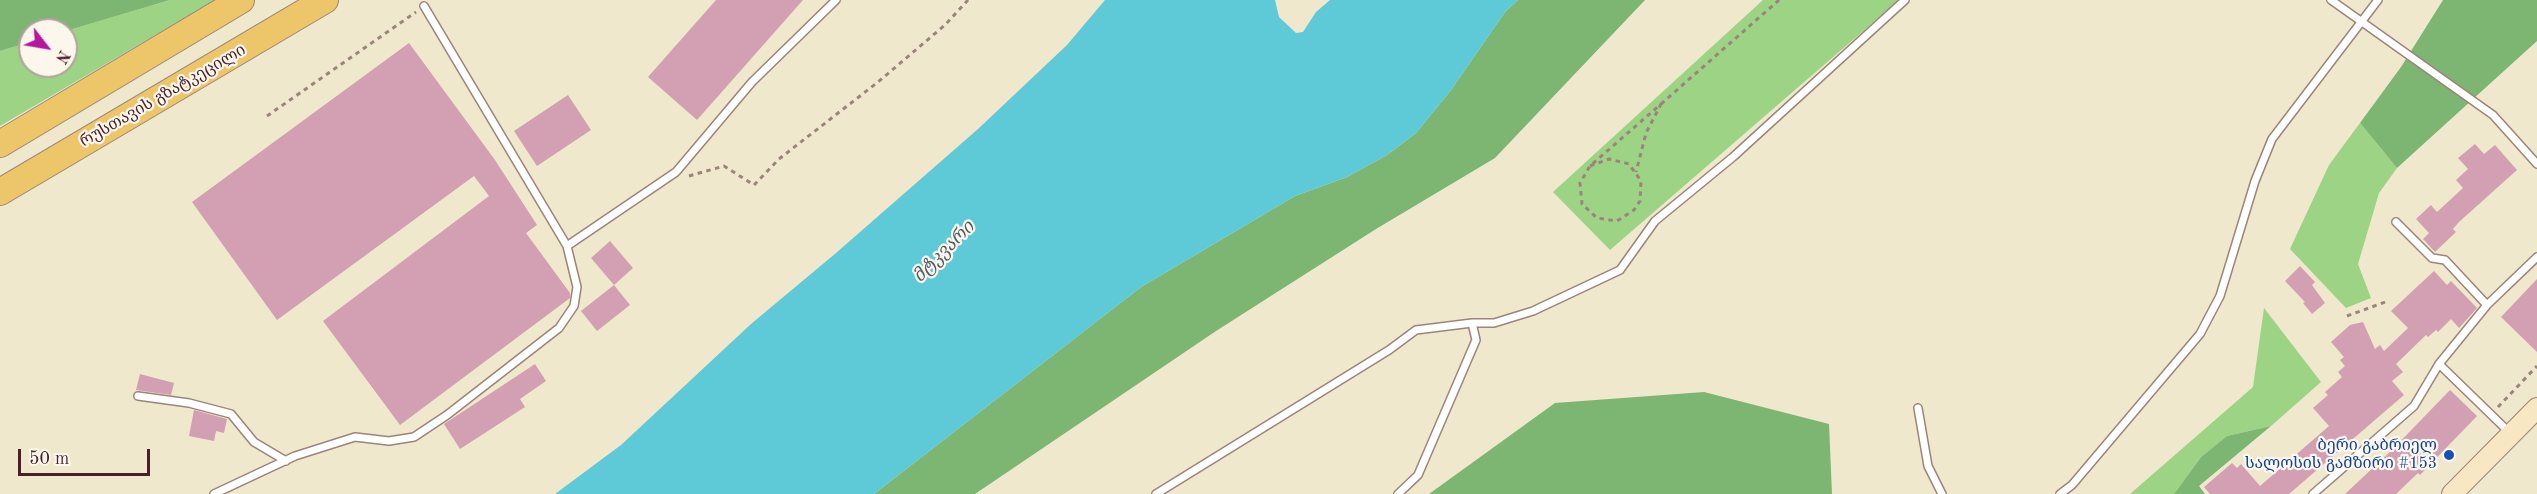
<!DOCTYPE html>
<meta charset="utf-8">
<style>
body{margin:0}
#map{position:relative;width:2537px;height:494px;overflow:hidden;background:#efe8cc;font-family:"Old Standard TT",serif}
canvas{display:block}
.north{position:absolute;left:18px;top:18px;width:60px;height:60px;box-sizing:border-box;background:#fbf7ec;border:2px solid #b4a19f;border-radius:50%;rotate:121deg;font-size:16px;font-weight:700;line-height:24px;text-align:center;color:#4a1f2b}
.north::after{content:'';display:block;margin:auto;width:21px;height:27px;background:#b5179e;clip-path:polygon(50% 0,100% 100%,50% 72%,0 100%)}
.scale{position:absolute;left:18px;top:449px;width:132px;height:27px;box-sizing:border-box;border:3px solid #4a1f2b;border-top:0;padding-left:8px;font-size:18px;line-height:21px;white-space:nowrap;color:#4a1f2b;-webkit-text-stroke:4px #fbf7ec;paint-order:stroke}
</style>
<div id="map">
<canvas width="2537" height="494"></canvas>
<div class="north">N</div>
<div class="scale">50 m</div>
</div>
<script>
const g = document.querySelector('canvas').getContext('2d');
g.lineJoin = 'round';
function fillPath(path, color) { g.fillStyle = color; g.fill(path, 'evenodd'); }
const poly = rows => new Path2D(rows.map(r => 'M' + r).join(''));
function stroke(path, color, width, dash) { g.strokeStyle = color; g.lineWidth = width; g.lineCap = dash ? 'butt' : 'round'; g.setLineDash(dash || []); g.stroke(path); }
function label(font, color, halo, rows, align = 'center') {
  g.font = font + ' "Old Standard TT","Noto Serif Georgian",serif'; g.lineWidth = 4.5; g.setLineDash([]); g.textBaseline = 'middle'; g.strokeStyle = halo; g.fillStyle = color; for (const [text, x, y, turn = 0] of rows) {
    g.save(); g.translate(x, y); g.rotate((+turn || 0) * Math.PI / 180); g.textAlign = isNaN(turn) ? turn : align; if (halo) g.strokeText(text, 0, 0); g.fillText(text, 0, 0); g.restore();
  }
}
fillPath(poly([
 [170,0,215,0,0,126,0,51,30,42,30,66,66,66,66,31],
 [1763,0,1899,0,1610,250,1553,192],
 [2360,123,2397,168,2379,193,2358,264,2371,298,2346,308,2290,249,2329,165],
 [2264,308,2321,382,2271,426,2227,436,2201,457,2174,494,2130,494,2253,387]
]), '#9cd385');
fillPath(poly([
 [0,0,170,0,66,31,30,30,30,42,0,51],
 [1518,0,1645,0,1495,158,1376,229,1216,331,975,494,874,494,1141,287,1295,196,1347,177,1387,155,1416,133,1451,90,1505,12],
 [2443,0,2537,0,2537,41,2397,168,2360,123,2401,67],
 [1704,392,1829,424,1832,494,1429,494,1555,403],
 [2271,426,2199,486,2205,494,2174,494,2201,457,2227,436]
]), '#7db572');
fillPath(poly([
 [1105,0,1275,0,1279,17,1296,33,1303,32,1316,12,1330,0,1518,0,1505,12,1451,90,1416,133,1387,155,1347,177,1295,196,1141,287,874,494,555,494,621,445,751,324,836,253,978,129,1067,45]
]), '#5ec9d7');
fillPath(poly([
 [716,0,803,0,697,120,648,77],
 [409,43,495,160,537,225,526,233,570,293,570,298,400,425,323,321,489,196,474,176,277,320,192,202],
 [568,95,591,130,537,166,514,131],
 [2475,144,2484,154,2495,145,2517,170,2459,222,2453,229,2456,232,2435,252,2423,239,2429,233,2416,219,2431,205,2437,212,2463,188,2456,180,2468,169,2458,158],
 [610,241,633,268,614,285,591,258],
 [2300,266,2315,282,2312,285,2325,303,2312,314,2303,303,2305,302,2285,281],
 [2434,271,2447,285,2451,281,2477,308,2459,328,2451,319,2438,332,2436,330,2428,337,2426,335,2396,364,2403,372,2392,381,2404,395,2289,494,2210,494,2204,487,2232,463,2237,468,2241,464,2260,486,2329,426,2313,408,2328,395,2325,392,2342,377,2338,372,2345,366,2340,360,2344,357,2331,342,2350,325,2363,322,2375,349,2380,345,2384,351,2408,328,2391,311],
 [2537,279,2537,352,2501,317],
 [614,285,630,305,597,331,581,311],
 [535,364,546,381,520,399,525,407,460,449,444,424],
 [140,374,174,383,171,395,136,390],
 [2450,390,2477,416,2420,475,2418,473,2396,494,2345,494,2391,451],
 [194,410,227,419,224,433,216,431,214,441,189,436]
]), '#d39fb3');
const lane = poly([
 [2331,0,2493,115,2537,164],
 [2396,222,2432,258,2445,260,2487,305],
 [567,246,676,172,752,82,836,0],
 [2439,364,2510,433],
 [138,396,189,403,231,414,254,442,286,461],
 [1918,408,1928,466,1942,494],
 [214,494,295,456,355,437,389,441,414,437,447,415,559,328,574,306,577,287,567,246,424,6],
 [1156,494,1389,350,1416,330,1472,323,1494,323,1533,311,1620,270,1655,221,1733,157,1905,0],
 [1398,494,1418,475,1476,340,1472,323],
 [2060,494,2072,485,2200,334,2220,296,2255,181,2272,139,2378,0],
 [2313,494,2414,406,2439,364,2487,305,2537,257]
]);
const secondary = poly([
 [2452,494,2537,408]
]);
const highway = poly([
 [0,144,241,0],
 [0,192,325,0]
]);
stroke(lane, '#9c847c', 10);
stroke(secondary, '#9c847c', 22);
stroke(highway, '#9c847c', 28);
stroke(poly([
 [1661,104,1779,0],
 [267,116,416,12],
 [1590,166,1609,159,1629,164,1641,181,1640,201,1634,210,1617,221,1597,218,1582,204,1580,183,1590,166,1661,104,1646,133,1636,172],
 [689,176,724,166,754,185,779,159,878,82,945,25,968,0],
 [2347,316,2388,301],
 [2498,407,2537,366]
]), '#9c847c', 3, [4.5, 4.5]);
stroke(lane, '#fff', 7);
stroke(secondary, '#f7e8c3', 20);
stroke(highway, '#ecc669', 26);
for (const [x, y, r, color] of [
 [2449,455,6,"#1a4fb4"]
]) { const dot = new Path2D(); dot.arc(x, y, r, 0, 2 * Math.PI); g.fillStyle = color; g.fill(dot); stroke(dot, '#fbf7ec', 2); }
label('16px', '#4a1f2b', '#fbf7ec', [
 ["რუსთავის გზატკეცილი",163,96,-30]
]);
label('16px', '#164399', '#fbf7ec', [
 ["ბერი გაბრიელ",2437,446],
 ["სალოსის გამზირი #153",2437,464]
], 'right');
label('italic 18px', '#515a67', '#fbf7ec', [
 ["მტკვარი",944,252,-45]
]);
</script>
